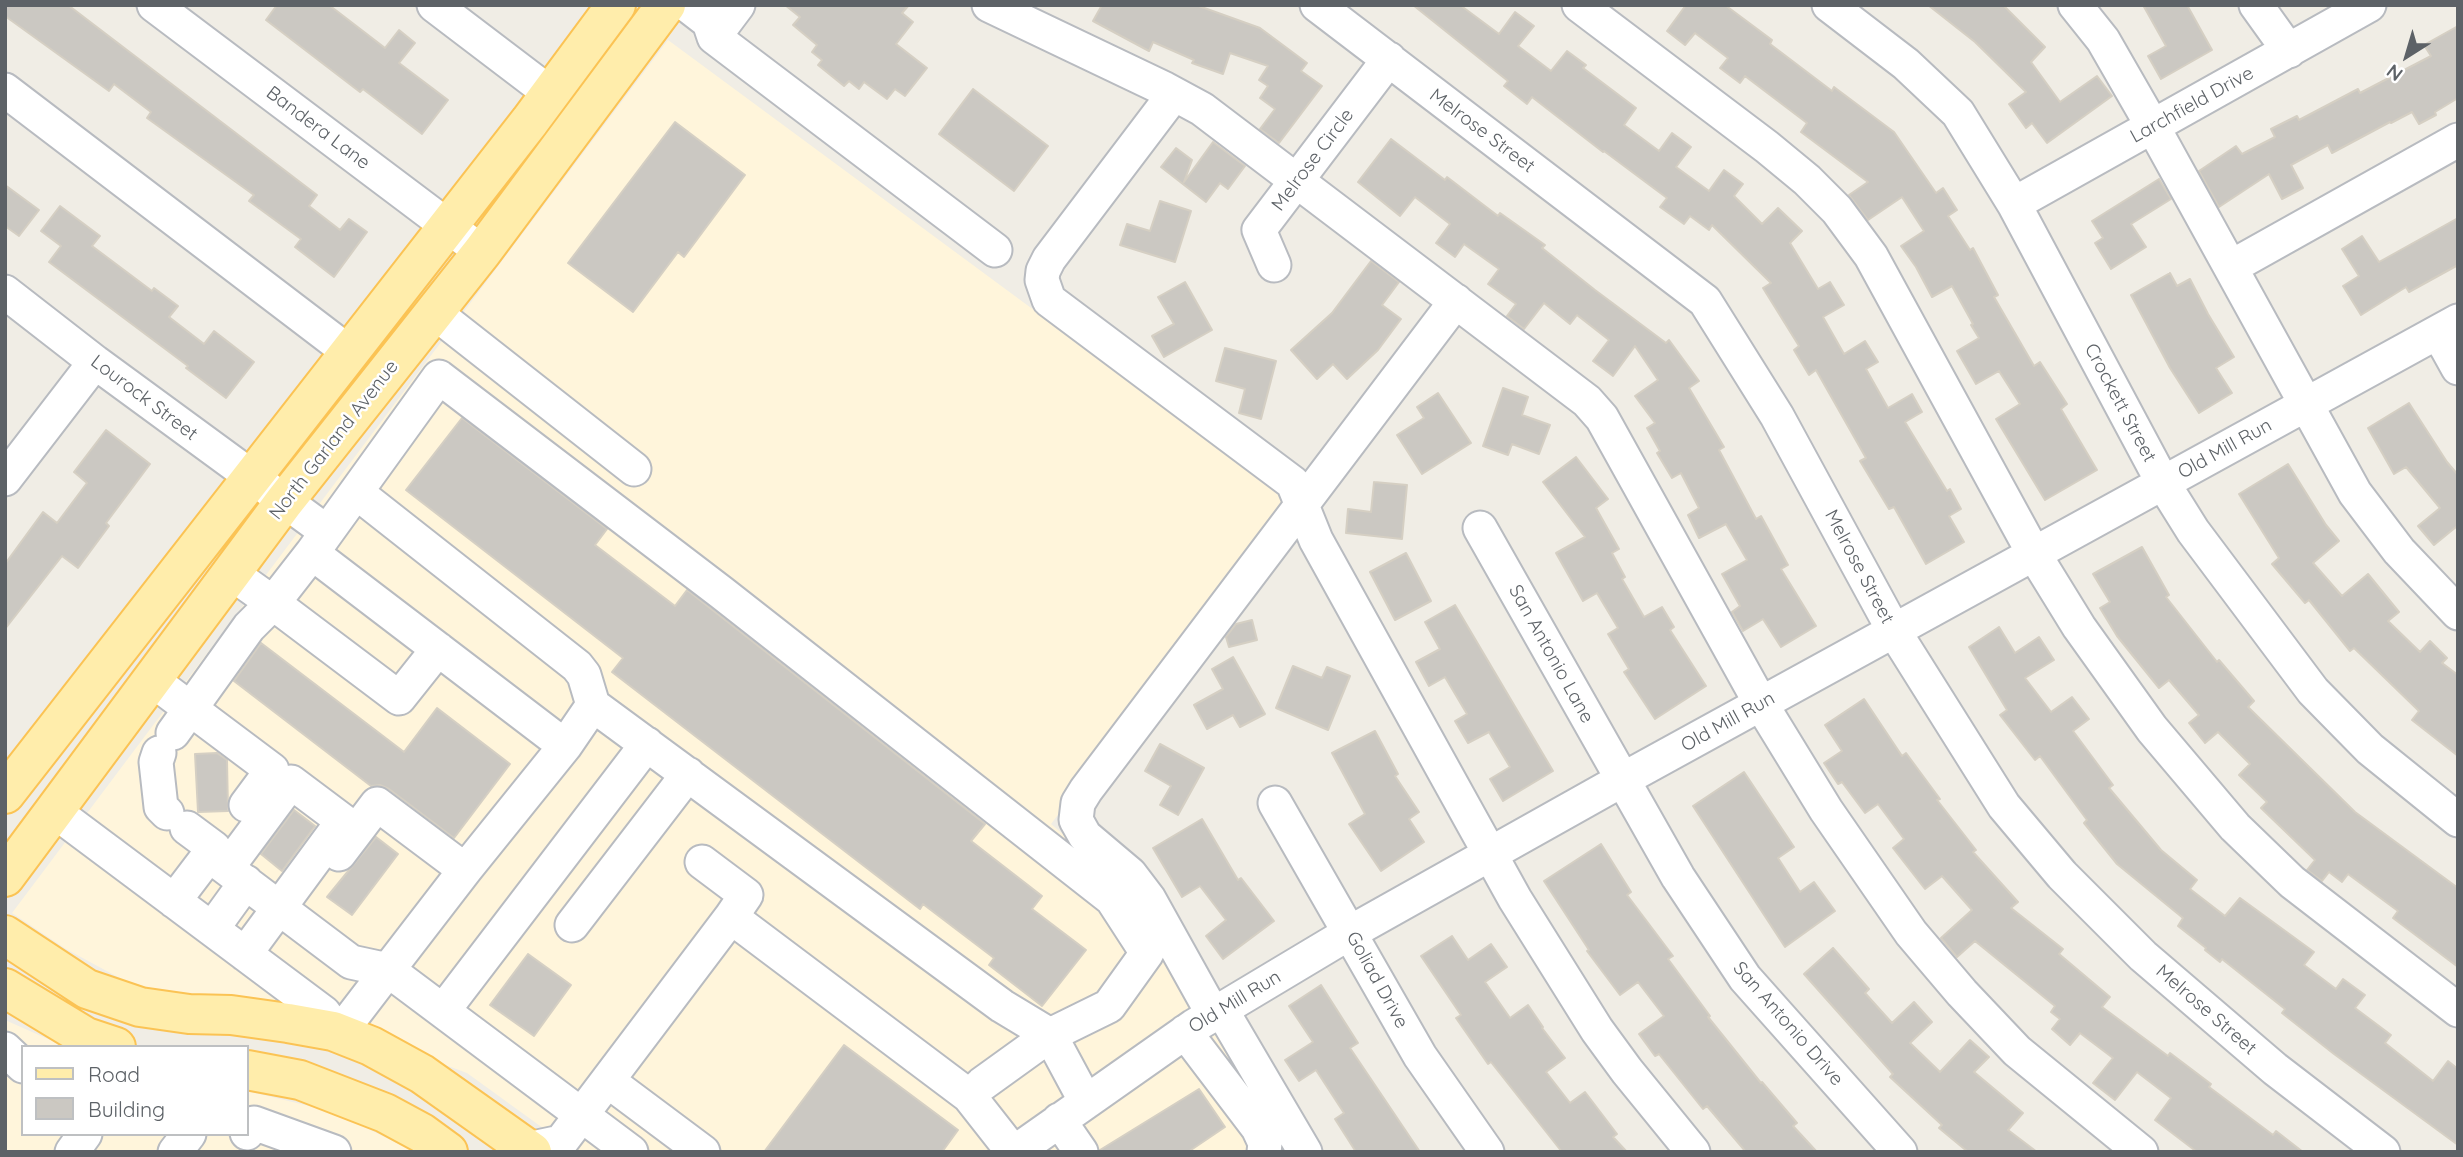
<!DOCTYPE html>
<style>
body{margin:0}
#map{position:relative;width:2463px;height:1157px;overflow:hidden;background:#f0ede5;font-family:Quicksand,sans-serif}
canvas{display:block}
.frame{position:absolute;inset:0;border:7px solid #5d6267;pointer-events:none}
.legend{position:absolute;left:21px;top:1045px;width:228px;height:91px;box-sizing:border-box;background:#fff;border:2px solid #bec0c2;margin:0;padding:9px 12px;list-style:none;font-size:21px;color:#5d6267}
.legend li{display:flex;align-items:center;gap:14px;height:35px}
.legend b{width:35px;border:2px solid #bec0c2}
.north{position:absolute;left:2372px;top:21px;width:70px;height:70px;-webkit-text-stroke:5px #fff;paint-order:stroke;rotate:217deg;font-size:19px;font-weight:700;line-height:28px;text-align:center;color:#5d6267}
.north::after{content:'';display:block;margin:auto;width:24px;height:32px;background:#5d6267;clip-path:polygon(50% 0,100% 100%,50% 72%,0 100%)}
</style>
<div id="map">
<canvas width="2463" height="1157"></canvas>
<div class="frame"></div>
<ul class="legend">
<li><b style="height:9px;background:#ffedab"></b>Road</li>
<li><b style="height:19px;background:#cbc8c2"></b>Building</li>
</ul>
<div class="north">N</div>
</div>
<script>
const g = document.querySelector('canvas').getContext('2d');
g.lineJoin = 'round';
function fillPath(path, color) { g.fillStyle = color; g.fill(path, 'evenodd'); }
const poly = rows => new Path2D(rows.map(r => 'M' + r).join(''));
function stroke(path, color, width, dash) { g.strokeStyle = color; g.lineWidth = width; g.lineCap = dash ? 'butt' : 'round'; g.setLineDash(dash || []); g.stroke(path); }
function label(font, color, halo, rows, align = 'center') {
  g.font = font + ' Quicksand,sans-serif'; g.lineWidth = 5; g.setLineDash([]); g.textBaseline = 'middle'; g.strokeStyle = halo; g.fillStyle = color; for (const [text, x, y, turn = 0] of rows) {
    g.save(); g.translate(x, y); g.rotate((+turn || 0) * Math.PI / 180); g.textAlign = isNaN(turn) ? turn : align; if (halo) g.strokeText(text, 0, 0); g.fillText(text, 0, 0); g.restore();
  }
}
fillPath(poly([
 [668,40,1294,502,1051,824,1123,885,1288,1152,576,1152,467,1073,311,1015,140,989,66,949,12,913],
 [5,1020,66,1047,23,1047,23,1134,247,1134,247,1091,334,1112,415,1152,5,1152]
]), '#fff5db');
const building = poly([
 [5,5,68,5,317,195,309,206,340,230,349,219,367,232,334,277,295,247,301,239,249,201,254,195,147,118,151,112,114,84,109,91,5,16,5,5],
 [277,5,329,5,385,48,399,30,415,43,399,63,448,100,422,134,363,89,360,92,266,20,277,5],
 [785,5,909,5,902,13,913,22,896,44,927,68,905,96,895,89,887,99,864,82,859,89,849,81,844,86,818,65,822,60,812,52,817,45,793,25,800,17,785,5],
 [1102,5,1196,5,1260,28,1307,63,1301,71,1322,86,1279,143,1260,129,1275,109,1260,98,1268,86,1259,80,1268,66,1230,53,1223,74,1192,63,1194,60,1153,42,1149,51,1093,21,1102,5],
 [1413,5,1460,5,1499,34,1515,12,1534,26,1518,46,1551,71,1567,51,1586,65,1583,68,1636,108,1624,125,1659,151,1672,133,1691,147,1676,167,1709,191,1724,170,1743,184,1734,196,1762,224,1778,208,1802,231,1790,243,1818,289,1830,282,1844,305,1823,317,1844,354,1865,341,1878,362,1866,369,1888,408,1912,394,1922,412,1905,422,1947,491,1950,489,1961,509,1949,516,1964,542,1926,564,1894,507,1889,509,1860,461,1866,458,1816,370,1809,375,1794,350,1799,346,1763,288,1771,283,1712,225,1709,230,1690,216,1684,224,1660,207,1667,198,1604,151,1603,152,1532,97,1527,104,1504,86,1508,81,1413,5],
 [1686,5,1725,5,1772,40,1770,44,1832,91,1834,87,1894,132,1936,193,1943,188,1957,210,1948,216,1970,250,1973,248,1998,295,1994,297,2034,366,2040,362,2067,404,2061,409,2097,470,2045,500,1996,419,2020,404,1999,371,1976,384,1957,351,1979,338,1971,325,1973,324,1952,286,1932,297,1916,267,1901,246,1924,231,1902,197,1868,220,1849,195,1868,182,1801,132,1807,123,1745,76,1740,83,1720,68,1728,58,1695,33,1685,45,1667,31,1686,5],
 [1928,5,2003,5,2045,47,2031,62,2060,102,2097,76,2112,96,2047,143,2032,123,2026,128,2009,104,2026,92,1975,42,1928,5],
 [2143,5,2187,5,2212,50,2161,79,2148,56,2166,46,2143,5],
 [2458,26,2458,98,2435,112,2436,115,2419,124,2412,112,2391,123,2390,122,2332,153,2328,145,2291,165,2303,188,2282,199,2269,174,2219,207,2199,171,2236,146,2242,154,2275,137,2271,129,2297,116,2299,120,2358,89,2360,93,2431,56,2424,45,2458,26],
 [973,89,1048,146,1014,191,939,134,973,89],
 [675,122,745,175,684,257,678,252,633,312,568,263,675,122],
 [1391,139,1445,180,1447,177,1498,216,1500,213,1545,245,1542,248,1595,290,1666,343,1669,340,1699,381,1689,388,1724,447,1719,450,1756,519,1761,516,1788,565,1781,569,1816,626,1781,647,1763,619,1743,631,1732,612,1740,606,1722,574,1747,560,1726,524,1699,538,1688,515,1699,508,1681,473,1672,478,1657,453,1660,451,1647,428,1655,423,1635,396,1658,380,1635,346,1613,376,1593,361,1609,340,1577,315,1570,324,1544,303,1524,329,1507,316,1516,304,1488,284,1499,269,1464,244,1455,257,1436,243,1450,224,1415,197,1400,216,1358,182,1391,139],
 [1213,142,1245,166,1228,189,1220,183,1206,202,1161,167,1176,148,1192,160,1184,182,1213,142],
 [2159,179,2171,199,2131,224,2146,247,2111,269,2095,243,2103,238,2092,221,2159,179],
 [5,185,39,210,19,236,5,226,5,185],
 [1160,201,1191,211,1175,262,1120,245,1127,224,1150,231,1160,201],
 [60,206,100,236,92,246,152,291,154,288,178,306,169,317,204,344,214,331,254,362,226,398,186,368,188,366,49,262,61,246,41,231,60,206],
 [2458,218,2458,265,2409,292,2406,287,2361,315,2343,286,2359,276,2342,249,2362,236,2379,262,2458,218],
 [1371,261,1399,282,1382,305,1401,319,1378,350,1347,379,1333,364,1317,379,1291,350,1332,313,1371,261],
 [2170,273,2177,286,2190,279,2208,314,2234,357,2216,368,2232,393,2199,413,2170,368,2131,295,2170,273],
 [1185,282,1212,330,1164,357,1152,336,1174,324,1158,297,1185,282],
 [1225,348,1276,361,1261,419,1239,413,1245,389,1216,381,1225,348],
 [1503,388,1528,397,1522,415,1550,425,1539,454,1512,444,1508,455,1483,446,1503,388],
 [1438,393,1471,443,1422,474,1397,435,1424,418,1417,407,1438,393],
 [2409,403,2447,462,2458,475,2458,529,2456,527,2434,545,2418,526,2440,508,2406,467,2394,474,2368,428,2409,403],
 [462,418,607,529,595,545,675,606,687,590,985,824,971,841,1042,896,1032,909,1086,950,1042,1006,989,965,994,958,923,904,920,909,612,672,623,658,406,490,462,418],
 [106,430,150,464,106,523,109,526,78,568,62,556,5,629,5,564,43,512,57,523,87,483,74,472,106,430],
 [1576,457,1608,499,1596,508,1619,549,1612,553,1625,577,1622,579,1644,617,1662,607,1674,627,1670,630,1706,686,1655,719,1624,672,1629,669,1608,634,1618,628,1597,593,1583,601,1556,553,1585,537,1543,482,1576,457],
 [2288,464,2326,525,2339,541,2313,563,2342,596,2368,574,2399,612,2388,621,2420,652,2430,641,2447,658,2442,663,2458,675,2458,756,2412,720,2419,711,2354,648,2350,651,2309,600,2305,603,2272,564,2279,558,2239,494,2288,464],
 [1374,482,1407,485,1402,539,1346,533,1348,509,1371,512,1374,482],
 [2142,547,2169,595,2166,597,2217,662,2219,660,2254,701,2248,707,2355,812,2458,888,2458,967,2393,918,2398,911,2348,874,2342,882,2329,872,2322,881,2307,870,2315,860,2261,808,2267,802,2239,775,2250,764,2218,732,2205,743,2189,723,2199,715,2169,680,2159,688,2117,636,2100,608,2110,602,2093,574,2142,547],
 [1406,553,1431,601,1395,620,1370,572,1406,553],
 [1455,605,1553,771,1503,801,1490,779,1510,767,1489,732,1468,743,1455,721,1467,714,1445,677,1429,686,1416,662,1440,649,1425,622,1455,605],
 [1252,620,1257,640,1229,647,1226,637,1236,624,1252,620],
 [1999,627,2015,653,2039,637,2054,660,2025,678,2051,712,2072,697,2089,719,2073,731,2113,785,2109,788,2161,850,2197,880,2190,889,2225,916,2240,898,2314,952,2304,965,2336,989,2343,979,2365,995,2355,1008,2391,1035,2385,1043,2433,1081,2448,1061,2458,1069,2458,1145,2334,1054,2282,1013,2285,1009,2222,959,2220,962,2205,950,2206,948,2178,926,2183,918,2117,864,2084,823,2087,820,2040,756,2035,760,2000,715,2007,710,1969,647,1999,627],
 [261,643,404,752,437,708,510,764,454,838,389,789,380,785,371,786,234,681,261,643],
 [1233,657,1265,714,1240,727,1233,715,1207,729,1194,705,1223,689,1212,669,1233,657],
 [1293,666,1322,678,1327,667,1350,676,1328,730,1276,708,1293,666],
 [1864,699,1902,756,1906,753,1940,799,1937,800,1976,850,1973,852,2018,902,2011,908,2063,949,2059,954,2110,997,2102,1007,2168,1056,2170,1053,2211,1084,2209,1087,2273,1135,2276,1131,2303,1152,2197,1152,2155,1120,2171,1098,2137,1072,2115,1100,2093,1083,2113,1058,2080,1033,2070,1045,2052,1029,2060,1019,2051,1012,2055,1006,1975,941,1957,957,1941,938,1972,910,1942,876,1925,889,1893,848,1904,839,1878,804,1865,813,1842,782,1838,784,1824,763,1842,751,1825,725,1864,699],
 [1375,731,1398,774,1395,776,1419,812,1409,819,1424,842,1381,871,1349,824,1365,814,1332,753,1375,731],
 [1160,744,1204,768,1178,815,1160,805,1171,786,1145,771,1160,744],
 [217,753,227,760,228,811,198,812,195,754,217,753],
 [1744,772,1794,847,1778,858,1800,892,1814,882,1835,911,1785,947,1693,806,1744,772],
 [294,810,315,826,282,871,261,854,294,810],
 [1202,819,1238,880,1241,878,1274,921,1223,959,1206,936,1226,920,1200,886,1182,897,1153,848,1202,819],
 [376,837,398,854,352,915,327,897,376,837],
 [1601,844,1631,892,1627,895,1673,956,1668,959,1710,1016,1708,1017,1761,1083,1762,1082,1797,1123,1793,1126,1817,1152,1746,1152,1707,1106,1703,1109,1659,1054,1655,1056,1639,1034,1664,1016,1638,982,1620,995,1587,951,1589,950,1544,881,1601,844],
 [1452,936,1468,960,1491,944,1507,967,1485,982,1510,1018,1528,1005,1543,1027,1542,1028,1565,1058,1546,1072,1570,1103,1585,1092,1617,1134,1613,1137,1627,1152,1562,1152,1491,1062,1488,1064,1456,1018,1461,1015,1421,956,1452,936],
 [1833,948,1869,989,1865,993,1892,1023,1914,1002,1932,1022,1910,1043,1940,1072,1970,1040,1989,1057,1974,1072,2023,1113,2008,1130,2037,1152,1968,1152,1939,1128,1942,1125,1890,1077,1893,1074,1804,974,1833,948],
 [528,954,571,985,534,1036,490,1005,528,954],
 [1321,985,1358,1043,1350,1048,1420,1152,1356,1152,1335,1119,1344,1113,1316,1070,1299,1081,1285,1060,1313,1042,1289,1006,1321,985],
 [844,1045,958,1130,942,1152,764,1152,844,1045],
 [1199,1089,1225,1127,1188,1152,1100,1152,1100,1150,1199,1089]
]);
fillPath(building, '#cbc8c2');
stroke(building, '#d5cfc3', 2);
const minor = poly([
 [154,5,482,252],
 [434,5,551,94],
 [687,5,709,22,714,37,995,250],
 [989,5,1165,89,1202,109,1587,401,1602,418,1761,704,1826,810,1911,933,1962,993,2017,1051,2141,1152],
 [1317,5,1705,301,1777,416,1894,631,2004,806,2062,875,2143,956,2275,1069,2383,1152],
 [1579,5,1767,147,1807,180,1837,210,1871,256,2034,554,2079,627,2152,729,2235,827,2292,882,2458,1010],
 [1829,5,1906,64,1958,113,2014,204,2163,483,2193,531,2313,691,2370,749,2458,820],
 [2075,5,2103,40,2153,127,2355,493,2399,551,2458,613],
 [2256,5,2289,51],
 [714,37,738,5],
 [5,90,350,353],
 [1174,94,1049,259,1043,271,1042,280,1049,300,1293,483,1316,540,1515,899,1597,1030,1627,1071,1693,1152],
 [2014,204,2369,5],
 [1274,265,1259,230,1389,59],
 [2231,267,2458,140],
 [5,292,95,362,327,532],
 [434,312,634,469],
 [2438,332,2458,368],
 [5,479,95,362],
 [356,492,577,666,584,675,593,705],
 [1480,528,1678,877,1745,978,1900,1152],
 [312,553,439,377,722,593,1112,899,1147,953,1109,1006,1050,1035,1086,1102],
 [152,680,272,770,246,805],
 [173,733,249,627,273,603,399,698,438,649],
 [565,746,593,705,1002,1006,1050,1035,982,1084,969,1096],
 [159,753,156,762,161,807,167,813],
 [1275,803,1420,1056,1487,1152],
 [54,811,324,1013,339,1034,388,970,631,1152],
 [187,828,214,848],
 [339,854,377,804,465,870],
 [702,862,746,895,731,917],
 [227,868,291,782,343,821,245,954],
 [174,901,209,855,351,962,388,970,465,870,565,746,312,553,273,603,231,573],
 [572,925,688,774],
 [212,929,246,882],
 [1221,1009,1305,1152],
 [443,1011,647,744],
 [1213,1014,1149,899,1130,874,1085,836,1076,820,1078,803,1086,790,1456,301],
 [1185,1032,1258,1128,1265,1143,1264,1152],
 [5,1049,23,1066],
 [608,1081,703,1152],
 [1059,1120,1081,1152],
 [247,1133,254,1123,334,1152],
 [528,1149,561,1142,731,917,969,1096,1013,1152],
 [72,1152,85,1134],
 [175,1152,189,1134],
 [1015,1152,1194,1026,1351,932,1622,780,2458,321]
]);
const major = poly([
 [5,794,530,121,616,5],
 [5,877,284,502,482,252,666,5],
 [5,935,87,989,140,1007,189,1014,231,1015,288,1023,333,1031,371,1046,422,1074,532,1152],
 [5,988,86,1037,116,1047],
 [247,1070,300,1080,385,1113,422,1133,448,1152]
]);
stroke(minor, '#b8bbc0', 37);
stroke(major, '#fbc354', 42);
stroke(minor, '#fff', 33);
stroke(major, '#ffedab', 38);
label('19px', '#5d6267', '#fff', [
 ["Larchfield Drive",2192,105,-29],
 ["Bandera Lane",318,128,37],
 ["Melrose Street",1482,131,37],
 ["Melrose Circle",1313,160,-53],
 ["Lourock Street",144,398,37],
 ["Crockett Street",2120,403,62],
 ["North Garland Avenue",334,440,-52],
 ["Old Mill Run",2225,449,-29],
 ["Melrose Street",1859,567,62],
 ["San Antonio Lane",1551,654,61],
 ["Old Mill Run",1728,722,-29],
 ["Goliad Drive",1377,980,61],
 ["Old Mill Run",1235,1002,-31],
 ["Melrose Street",2206,1010,41],
 ["San Antonio Drive",1788,1024,49]
]);
</script>
